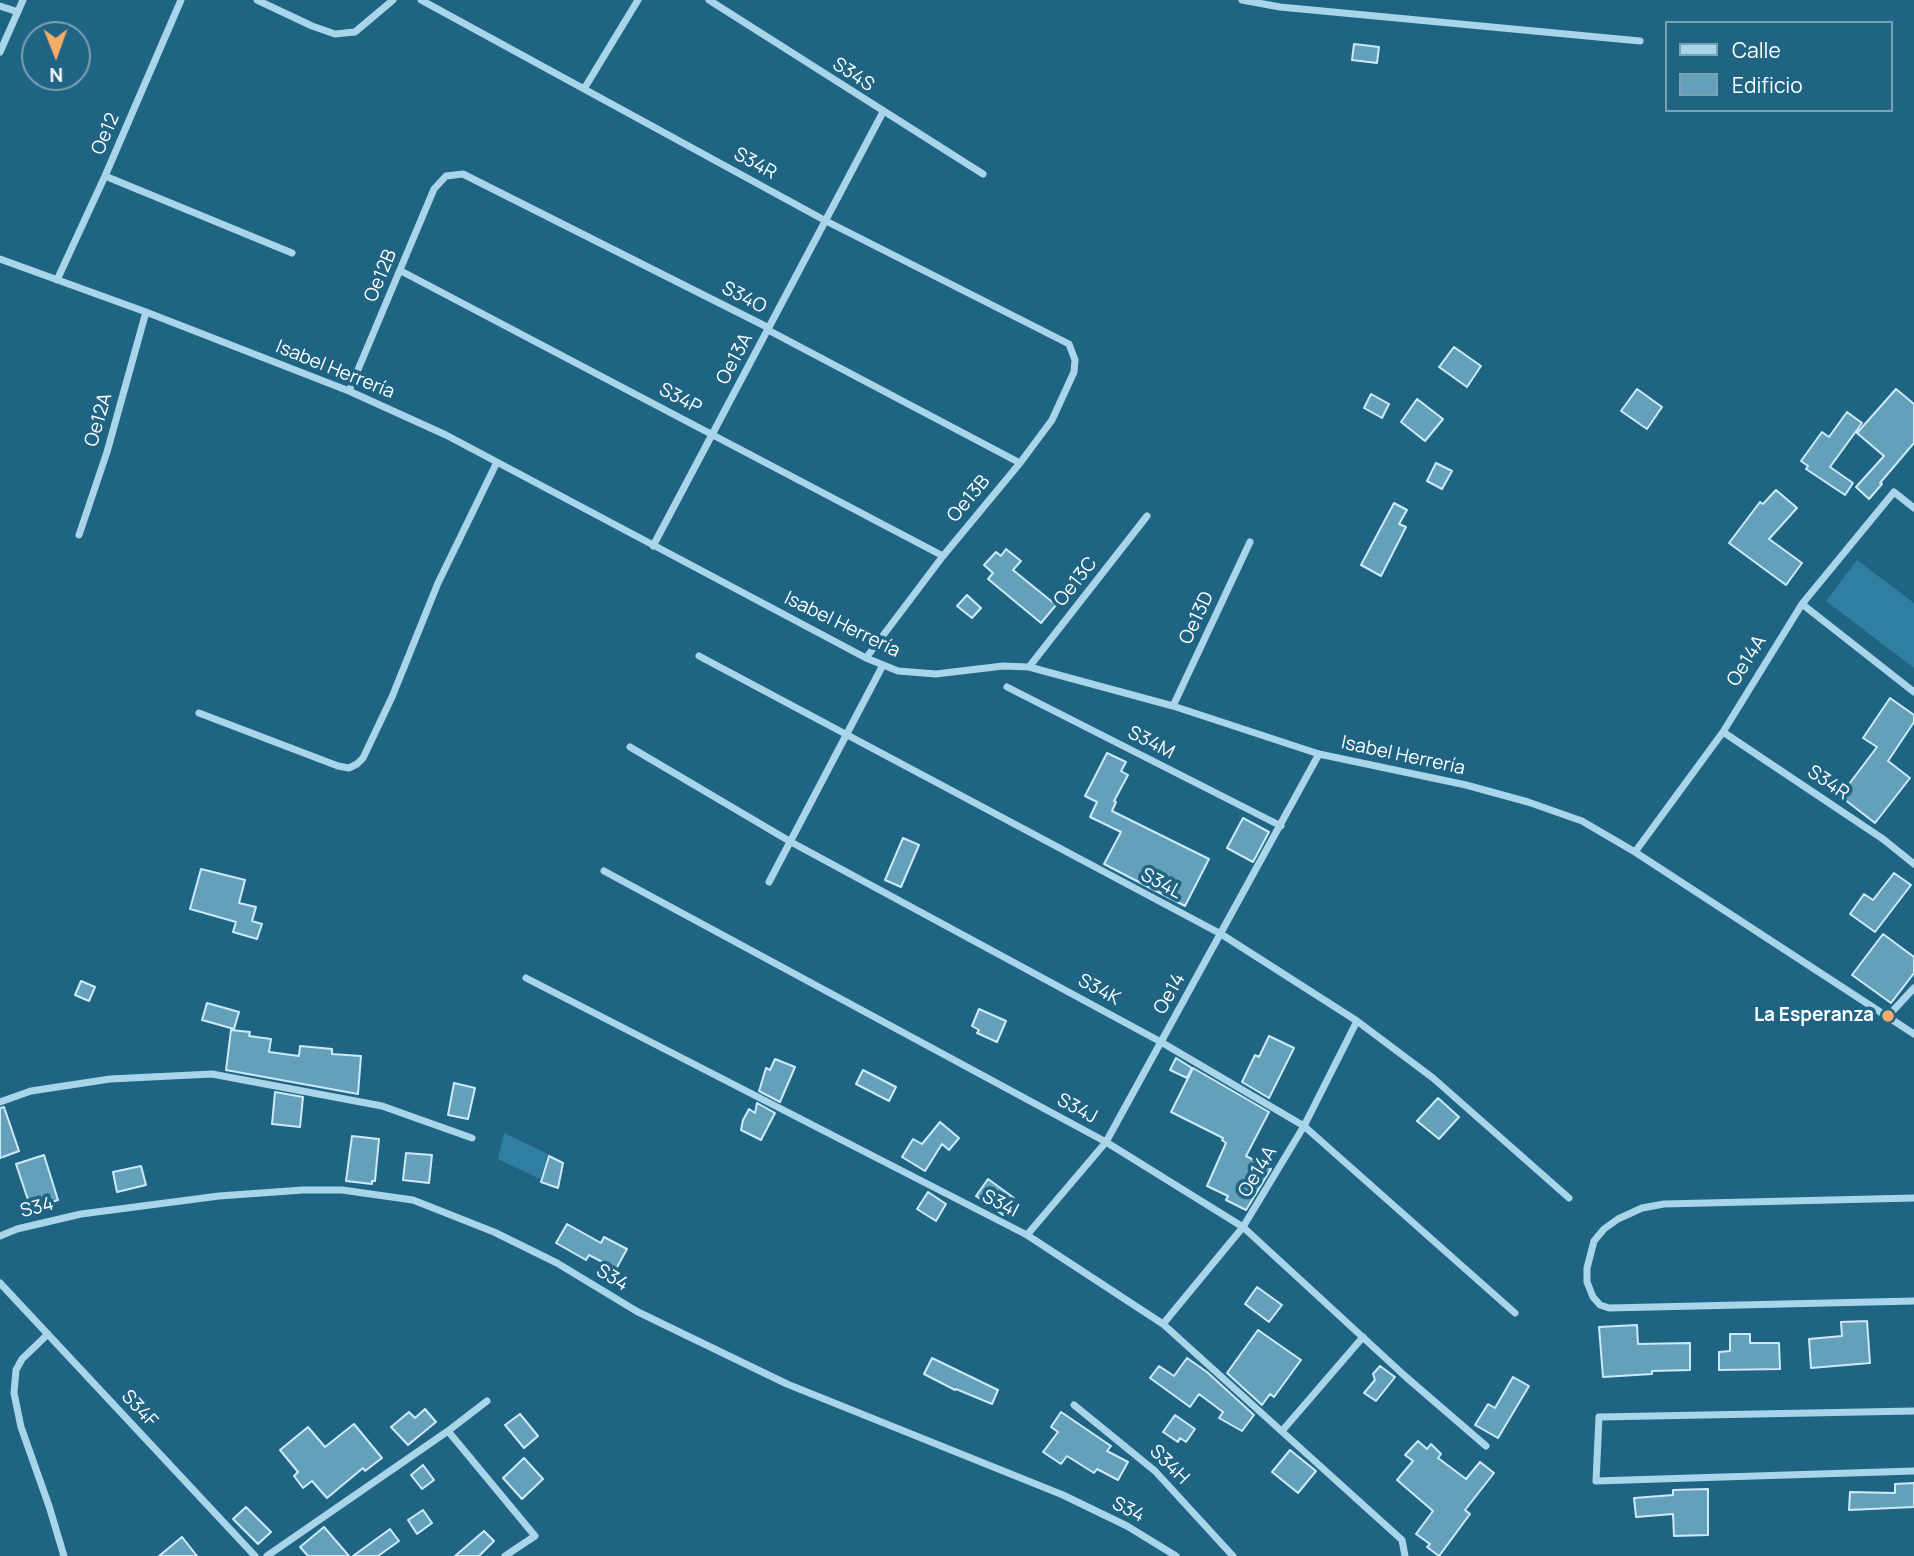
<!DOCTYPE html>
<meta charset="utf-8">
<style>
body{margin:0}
#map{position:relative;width:1914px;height:1556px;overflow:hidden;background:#206484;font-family:Manrope,sans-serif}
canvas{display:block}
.legend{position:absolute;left:1665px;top:21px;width:228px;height:91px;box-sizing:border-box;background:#206484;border:2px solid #79a2b5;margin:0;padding:9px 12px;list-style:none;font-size:21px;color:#fff}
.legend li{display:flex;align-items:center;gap:14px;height:35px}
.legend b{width:35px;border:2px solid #79a2b5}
.north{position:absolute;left:21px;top:21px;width:70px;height:70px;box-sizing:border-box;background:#206484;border:2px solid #79a2b5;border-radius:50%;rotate:179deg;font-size:19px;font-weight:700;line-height:28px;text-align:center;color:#fff}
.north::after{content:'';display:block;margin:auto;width:24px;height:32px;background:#f7ab68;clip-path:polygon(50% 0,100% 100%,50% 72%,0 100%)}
</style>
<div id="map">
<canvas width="1914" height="1556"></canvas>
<ul class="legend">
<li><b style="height:9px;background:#a8d5e9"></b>Calle</li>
<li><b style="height:19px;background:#65a0ba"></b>Edificio</li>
</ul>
<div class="north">N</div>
</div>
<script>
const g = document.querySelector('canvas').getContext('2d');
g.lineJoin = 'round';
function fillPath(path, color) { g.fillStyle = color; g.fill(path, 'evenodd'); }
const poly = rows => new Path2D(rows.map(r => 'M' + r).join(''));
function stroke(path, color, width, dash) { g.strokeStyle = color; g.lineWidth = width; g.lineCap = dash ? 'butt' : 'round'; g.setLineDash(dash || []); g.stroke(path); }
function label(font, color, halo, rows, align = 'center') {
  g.font = font + ' Manrope,sans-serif'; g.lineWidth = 7; g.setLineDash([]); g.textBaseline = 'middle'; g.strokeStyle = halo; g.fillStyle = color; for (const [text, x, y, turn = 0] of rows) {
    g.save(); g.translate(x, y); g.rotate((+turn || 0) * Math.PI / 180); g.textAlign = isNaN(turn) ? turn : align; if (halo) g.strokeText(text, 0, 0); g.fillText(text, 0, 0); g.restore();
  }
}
fillPath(poly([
 [1857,560,1914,603,1914,668,1826,601],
 [504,1133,548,1154,540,1179,498,1159]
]), '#307ea1');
const building = poly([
 [1354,44,1379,47,1377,63,1352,60,1354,44],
 [1454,347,1481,366,1467,387,1439,367,1454,347],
 [1637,389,1662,407,1647,429,1621,411,1637,389],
 [1896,389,1914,404,1914,443,1880,483,1882,484,1869,499,1856,487,1884,456,1857,433,1896,389],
 [1371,394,1389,404,1382,418,1364,408,1371,394],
 [1417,399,1443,419,1425,441,1401,422,1417,399],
 [1847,412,1862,423,1830,467,1853,483,1845,495,1806,469,1808,466,1801,461,1822,432,1829,437,1847,412],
 [1436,463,1452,471,1442,489,1427,481,1436,463],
 [1776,490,1797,508,1769,539,1802,563,1786,585,1729,543,1760,502,1763,504,1776,490],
 [1394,503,1407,510,1399,524,1406,527,1381,576,1361,565,1394,503],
 [1006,549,1021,561,1013,570,1056,605,1041,623,988,579,993,573,984,565,996,552,1001,556,1006,549],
 [967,595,981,608,972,618,957,606,967,595],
 [1890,698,1914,715,1914,722,1888,761,1910,778,1875,823,1840,796,1877,747,1863,738,1890,698],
 [1107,753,1126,762,1121,771,1128,775,1114,801,1116,802,1112,811,1209,859,1185,906,1104,864,1121,832,1090,817,1097,802,1085,796,1107,753],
 [1243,818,1269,832,1253,862,1227,848,1243,818],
 [903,838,919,845,901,887,885,880,903,838],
 [201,869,245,880,239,903,256,907,252,921,262,924,257,939,233,932,236,922,190,909,201,869],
 [1894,873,1911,885,1875,932,1850,914,1864,894,1873,900,1894,873],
 [1883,934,1914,957,1914,973,1891,1003,1852,975,1883,934],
 [81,981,95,987,89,1001,75,995,81,981],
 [207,1003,239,1012,234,1029,202,1020,207,1003],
 [979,1009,1006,1021,997,1042,977,1033,979,1030,972,1026,979,1009],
 [231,1030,250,1032,249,1036,271,1039,269,1052,299,1056,300,1046,332,1049,332,1054,361,1056,358,1094,226,1070,231,1030],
 [1269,1036,1294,1048,1269,1098,1242,1082,1255,1055,1259,1057,1269,1036],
 [1176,1058,1192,1068,1187,1078,1170,1070,1176,1058],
 [775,1059,795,1067,780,1102,759,1091,766,1068,770,1070,775,1059],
 [1193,1068,1269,1112,1246,1156,1271,1169,1246,1210,1226,1200,1228,1196,1207,1186,1226,1143,1222,1140,1223,1138,1171,1112,1193,1068],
 [863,1070,896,1087,889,1101,856,1084,863,1070],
 [454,1083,475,1088,468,1119,448,1115,454,1083],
 [275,1092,303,1097,300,1127,272,1124,275,1092],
 [1438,1098,1459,1117,1439,1139,1417,1121,1438,1098],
 [757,1103,775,1113,761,1140,741,1130,743,1120,749,1109,755,1113,757,1103],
 [4,1107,19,1151,0,1158,0,1108,4,1107],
 [940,1122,959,1138,949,1150,942,1144,925,1171,902,1157,913,1139,922,1144,940,1122],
 [352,1136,379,1139,375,1181,372,1181,372,1184,346,1181,352,1136],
 [406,1153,432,1155,429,1183,403,1180,406,1153],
 [44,1155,58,1200,31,1209,16,1164,44,1155],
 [549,1156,563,1163,558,1188,541,1182,549,1156],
 [141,1166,146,1185,117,1192,113,1172,141,1166],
 [988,1179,1014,1198,1003,1215,976,1196,988,1179],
 [928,1192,946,1204,936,1221,917,1209,928,1192],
 [567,1224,601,1243,604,1237,627,1249,616,1269,589,1255,586,1260,556,1243,567,1224],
 [1257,1287,1282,1305,1269,1322,1245,1304,1257,1287],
 [1867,1321,1870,1363,1811,1368,1809,1339,1842,1336,1841,1322,1867,1321],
 [1637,1325,1638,1344,1690,1343,1690,1370,1652,1371,1652,1374,1603,1377,1599,1327,1637,1325],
 [1258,1330,1301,1360,1274,1397,1270,1394,1262,1405,1227,1373,1258,1330],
 [1730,1334,1750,1334,1750,1343,1779,1343,1780,1369,1719,1370,1719,1352,1730,1351,1730,1334],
 [932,1358,998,1390,992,1404,956,1389,955,1390,924,1374,932,1358],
 [1187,1358,1207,1372,1254,1415,1242,1431,1219,1418,1223,1412,1199,1394,1190,1407,1150,1378,1159,1366,1174,1376,1187,1358],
 [1380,1366,1395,1377,1376,1401,1364,1393,1375,1380,1373,1374,1380,1366],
 [1513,1377,1529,1386,1498,1438,1475,1425,1488,1404,1495,1408,1513,1377],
 [425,1409,436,1422,408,1445,391,1427,409,1412,415,1418,425,1409],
 [1061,1412,1111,1446,1107,1451,1128,1462,1118,1480,1097,1469,1094,1473,1067,1456,1061,1464,1043,1452,1058,1432,1051,1427,1061,1412],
 [520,1414,538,1436,524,1448,505,1425,520,1414],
 [1175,1415,1195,1429,1186,1442,1180,1438,1178,1442,1163,1432,1175,1415],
 [354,1424,382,1458,365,1471,363,1468,327,1498,312,1481,303,1488,294,1476,298,1472,280,1450,308,1427,325,1447,354,1424],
 [1418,1441,1427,1449,1431,1444,1441,1454,1438,1458,1466,1479,1480,1462,1494,1473,1465,1510,1470,1514,1439,1556,1427,1547,1430,1544,1416,1534,1433,1511,1397,1480,1413,1461,1405,1455,1418,1441],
 [1290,1450,1316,1471,1298,1493,1272,1472,1290,1450],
 [524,1458,543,1479,522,1499,503,1478,524,1458],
 [423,1465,434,1480,422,1489,411,1475,423,1465],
 [1914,1483,1914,1507,1849,1510,1850,1492,1895,1493,1895,1484,1914,1483],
 [1708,1489,1708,1535,1674,1536,1673,1514,1636,1517,1634,1498,1673,1495,1673,1490,1708,1489],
 [246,1507,271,1532,258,1544,233,1519,246,1507],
 [423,1510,432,1523,417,1534,408,1520,423,1510],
 [324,1527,349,1556,308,1556,300,1547,324,1527],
 [390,1529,399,1541,378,1556,353,1556,390,1529],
 [484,1531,494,1541,479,1556,455,1556,484,1531],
 [182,1537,197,1556,159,1556,182,1537]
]);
fillPath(building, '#65a0ba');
stroke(building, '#cceaf7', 2);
stroke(poly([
 [257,0,312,26,335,34,355,32,393,0],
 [421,0,826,221,1069,344,1075,360,1074,372,1052,420,1020,463,943,556,866,658],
 [709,0,983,174],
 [1242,0,1280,7,1640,41],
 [0,6,18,12],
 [0,52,23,0],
 [584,89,638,0],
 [105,176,292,253],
 [0,259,146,312,349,391,446,435,866,658,898,671,936,674,1003,666,1029,667,1173,706,1319,754,1466,785,1528,802,1582,821,1635,852,1914,1034],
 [401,271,943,556],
 [57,280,105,176,181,0],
 [349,391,434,189,446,176,463,174,769,328,768,330,1020,463],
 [79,535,107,452,146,312],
 [653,546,883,112],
 [1802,604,1914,692],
 [699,656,1221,934,1357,1021,1433,1078,1569,1198],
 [1029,667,1147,516],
 [1007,687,1281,826],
 [1173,706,1250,542],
 [199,713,338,766,349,768,357,764,363,758,392,697,438,583,497,462],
 [1723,732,1883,839,1914,864],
 [630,747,791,842,1161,1042,1304,1126,1515,1313],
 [1635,852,1723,732,1802,604,1894,492,1914,508],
 [604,871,1106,1142,1243,1227,1406,1377,1486,1446],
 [769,882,883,665],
 [526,978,1027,1235,1163,1324,1402,1540,1405,1556],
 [1888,1016,1914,988],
 [0,1102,31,1091,110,1079,212,1074,382,1106,472,1138],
 [1914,1198,1664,1204,1642,1208,1618,1219,1604,1229,1594,1241,1587,1268,1587,1282,1593,1297,1600,1305,1609,1308,1914,1301],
 [1027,1235,1106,1142,1319,754],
 [0,1236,17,1229,81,1214,219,1196,303,1190,342,1190,413,1200,494,1232,557,1263,638,1312,787,1384,1063,1495,1127,1526,1176,1556],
 [0,1283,255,1556],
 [1163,1324,1243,1227,1304,1126,1357,1021],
 [48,1334,22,1359,16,1370,14,1393,21,1427,49,1506,64,1556],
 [1074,1405,1155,1471,1233,1556],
 [1914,1411,1599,1417,1596,1481,1914,1471],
 [448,1431,535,1536,505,1556],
 [1282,1431,1363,1337],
 [267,1556,448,1431,487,1401]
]), '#a8d5e9', 7);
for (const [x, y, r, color] of [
 [1888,1016,7,"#f7ab68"]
]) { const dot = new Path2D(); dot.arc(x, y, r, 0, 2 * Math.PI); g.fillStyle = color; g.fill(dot); stroke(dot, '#206484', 2.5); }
label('19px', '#fff', '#206484', [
 ["S34S",853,75,33],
 ["Oe12",106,134,-67],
 ["S34R",755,164,29],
 ["Oe12B",381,276,-67],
 ["S34O",744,298,27],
 ["Oe13A",735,359,-62],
 ["Isabel Herrería",335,370,22],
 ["S34P",680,399,28],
 ["Oe12A",99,420,-74],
 ["Oe13B",969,499,-50],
 ["Oe13C",1076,582,-52],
 ["Oe13D",1197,618,-65],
 ["Isabel Herrería",842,625,26],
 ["Oe14A",1747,661,-58],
 ["S34M",1151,743,27],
 ["Isabel Herrería",1403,756,12],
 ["S34R",1828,783,34],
 ["S34L",1161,884,28],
 ["S34K",1099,990,28],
 ["Oe14",1170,994,-61],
 ["S34J",1077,1109,28],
 ["Oe14A",1258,1172,-59],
 ["S34I",1000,1204,27],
 ["S34",37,1208,-14],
 ["S34",612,1278,31],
 ["S34F",139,1409,47],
 ["S34H",1169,1465,45],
 ["S34",1128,1510,27]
]);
label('bold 19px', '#fff', '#206484', [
 ["La Esperanza",1874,1016]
], 'right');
</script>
